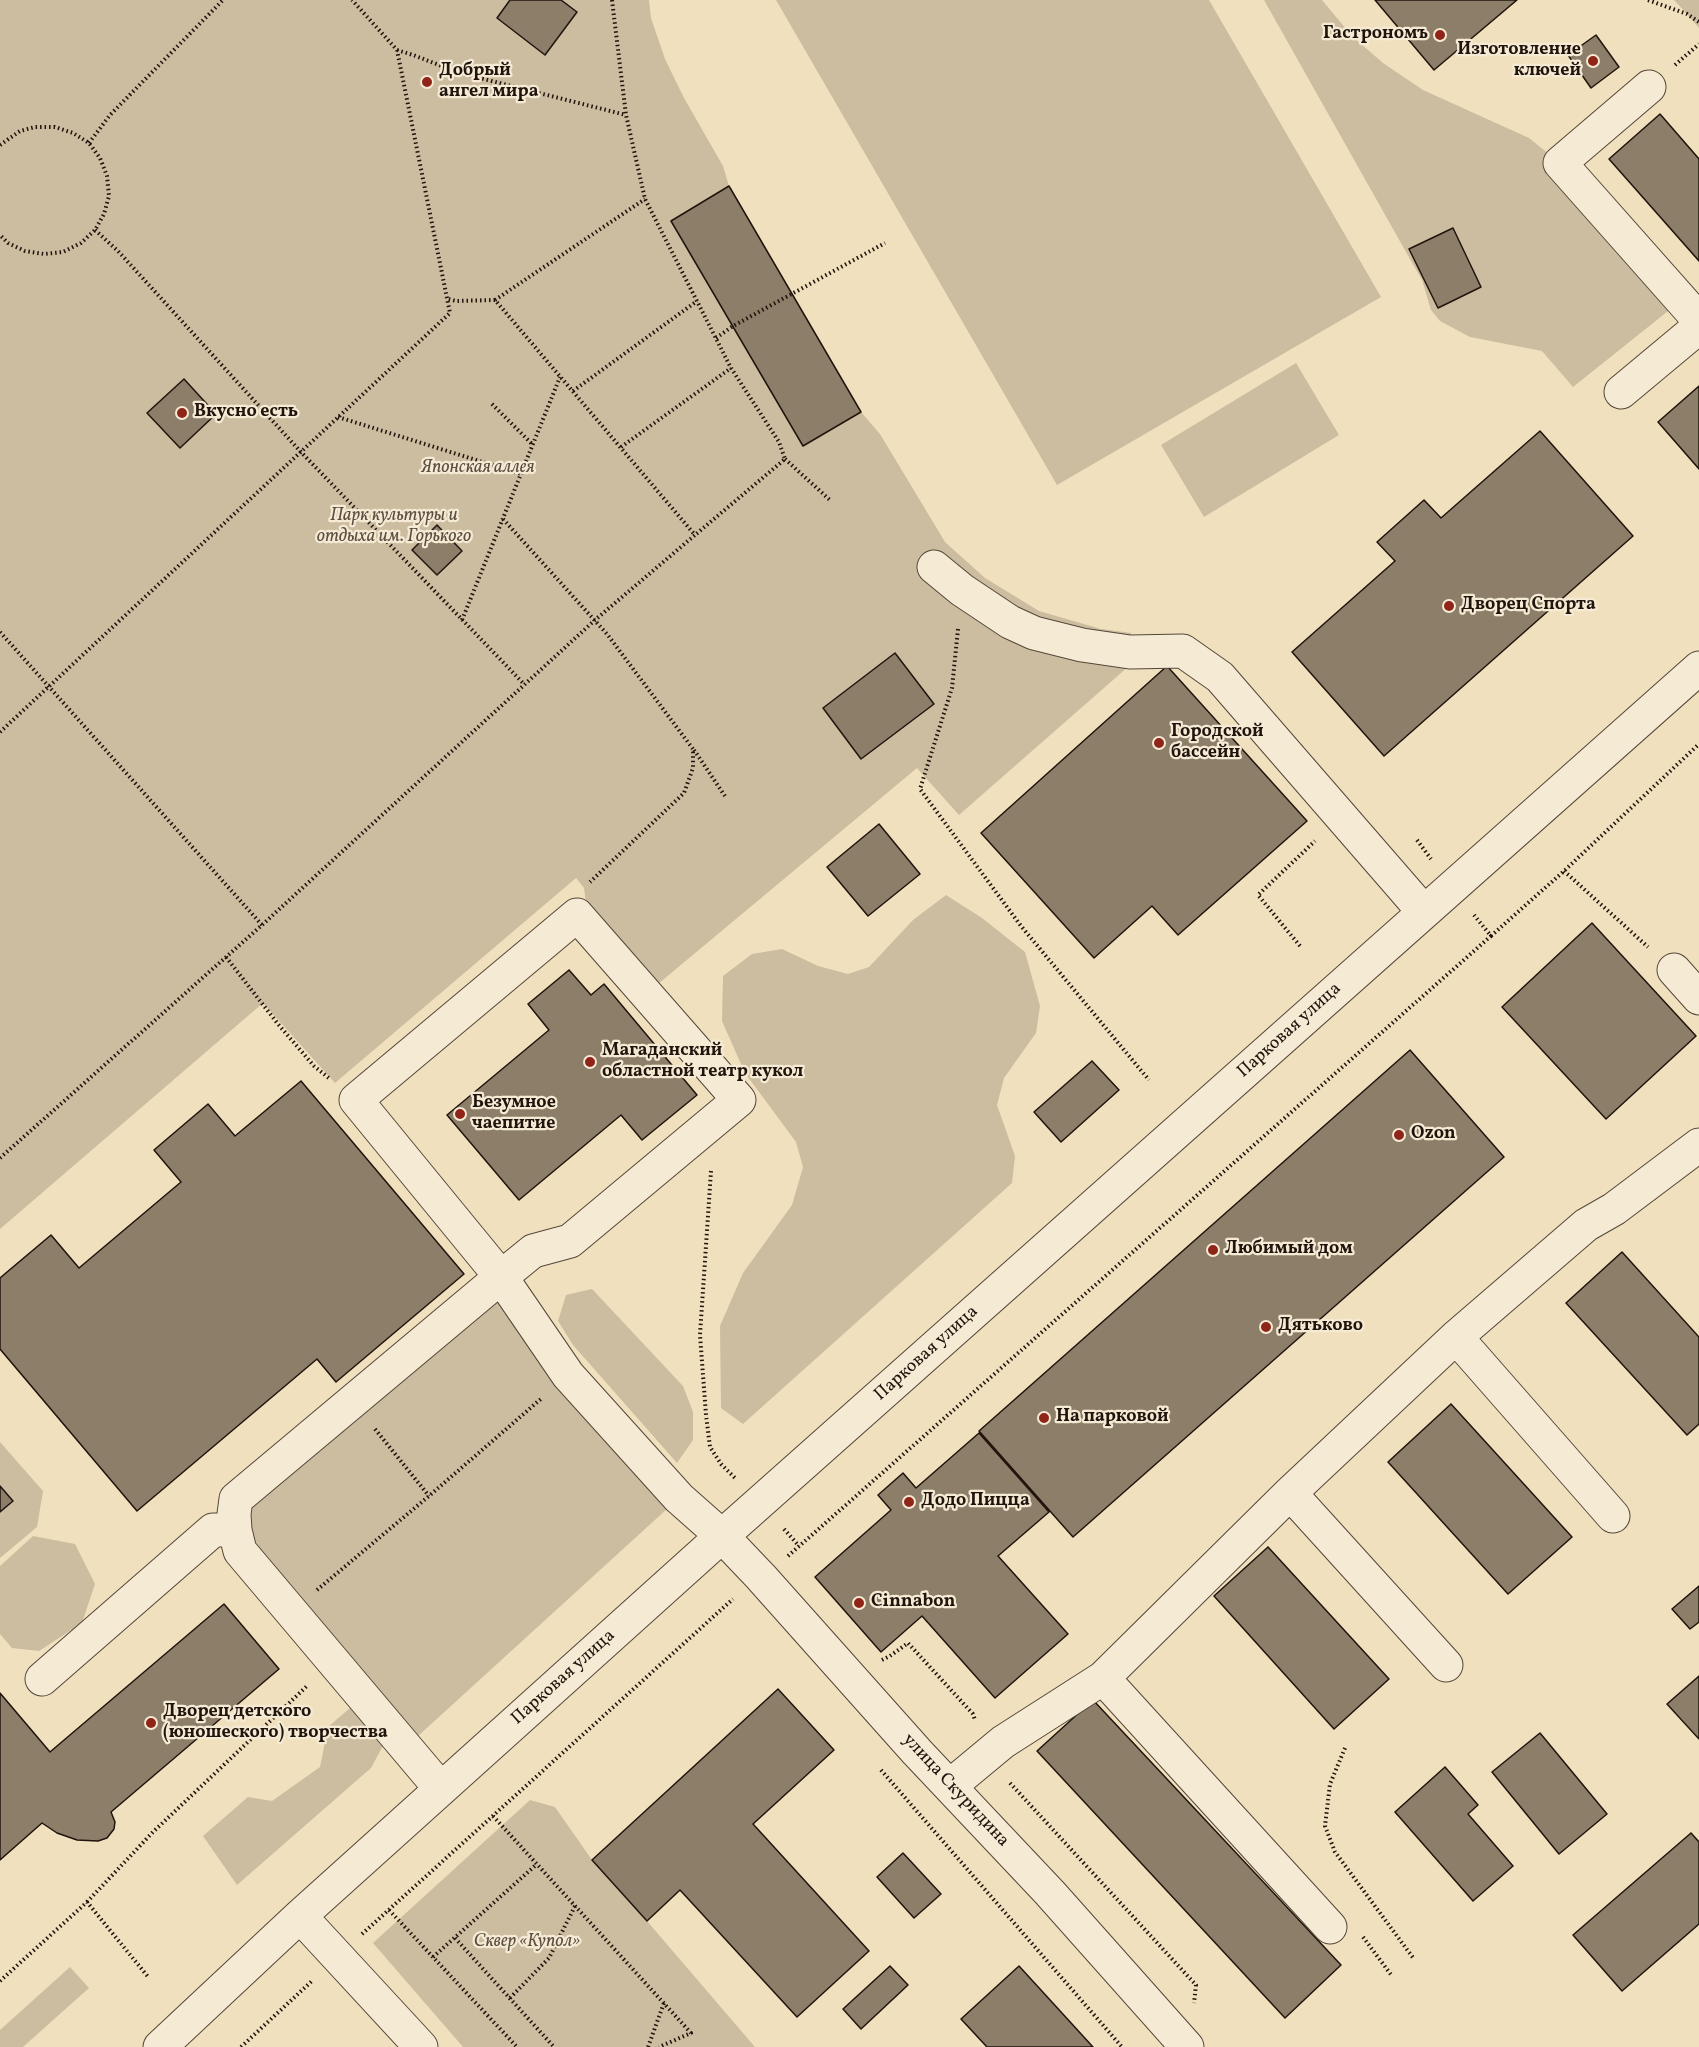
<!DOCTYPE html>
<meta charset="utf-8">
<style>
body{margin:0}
canvas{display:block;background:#f0e0be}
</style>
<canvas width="1699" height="2047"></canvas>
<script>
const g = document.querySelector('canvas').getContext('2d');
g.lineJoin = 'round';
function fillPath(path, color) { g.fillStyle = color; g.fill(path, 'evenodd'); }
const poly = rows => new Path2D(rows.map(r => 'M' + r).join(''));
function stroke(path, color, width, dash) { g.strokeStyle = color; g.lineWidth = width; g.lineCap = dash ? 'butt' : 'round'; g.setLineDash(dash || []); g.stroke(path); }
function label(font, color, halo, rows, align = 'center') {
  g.font = font + ' Vollkorn,serif'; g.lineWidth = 4.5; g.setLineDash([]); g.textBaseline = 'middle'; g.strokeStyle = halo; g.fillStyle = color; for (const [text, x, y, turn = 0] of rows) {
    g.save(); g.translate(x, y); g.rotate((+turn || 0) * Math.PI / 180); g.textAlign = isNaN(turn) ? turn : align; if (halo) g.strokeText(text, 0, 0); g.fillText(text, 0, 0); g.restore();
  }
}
fillPath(poly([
 [0,0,649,0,651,18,665,59,684,98,723,166,729,186,672,221,804,446,861,412,880,434,945,542,985,578,1039,611,1101,629,1131,633,1129,666,959,815,917,768,658,984,587,910,584,888,576,878,335,1083,263,1003,0,1229],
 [776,0,1209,0,1381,297,1057,485],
 [1264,0,1322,0,1352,36,1383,63,1423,90,1529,138,1560,163,1682,300,1573,387,1542,351,1470,337,1440,321,1431,310,1422,280,1406,252],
 [1674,0,1699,0,1699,28,1687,14],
 [1296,363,1339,435,1204,517,1161,445],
 [946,895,982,918,1025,952,1040,1006,1036,1033,1004,1078,997,1105,1015,1156,1012,1183,743,1424,721,1408,720,1326,743,1273,792,1205,803,1167,796,1142,745,1073,722,1021,723,976,752,954,782,949,818,966,848,974,869,967,913,920],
 [501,1277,679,1498,406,1747,333,1661,234,1514],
 [592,1289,683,1386,693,1412,693,1440,677,1463,573,1345,558,1321,566,1295],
 [0,1442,43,1491,37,1527,0,1558],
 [33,1536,75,1544,95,1584,82,1623,39,1651,12,1648,0,1634,0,1566],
 [358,1701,386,1740,371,1768,237,1885,203,1836,248,1797,272,1801,320,1767,328,1727],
 [530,1800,555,1807,592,1860,647,1921,755,2047,463,2047,373,1943],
 [70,1967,89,1988,23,2047,0,2047,0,2030]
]), '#cdbda0');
const building = poly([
 [510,0,561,0,577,12,545,55,497,18,510,0],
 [1375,0,1517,0,1434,70,1375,0],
 [1596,35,1619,67,1591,88,1568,55,1596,35],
 [1660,114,1699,159,1699,261,1609,159,1660,114],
 [729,186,861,412,803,446,671,221,729,186],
 [1453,228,1481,287,1438,308,1409,249,1453,228],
 [184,379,216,414,180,448,147,413,184,379],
 [1699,386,1699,469,1658,422,1699,386],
 [1540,431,1633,536,1384,756,1292,652,1395,561,1377,542,1424,500,1441,518,1540,431],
 [437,525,462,551,437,575,412,550,437,525],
 [895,653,934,704,861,759,823,708,895,653],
 [1167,666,1307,821,1178,935,1152,906,1094,958,981,833,1167,666],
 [879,824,920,874,868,916,827,867,879,824],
 [1592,923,1696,1036,1606,1119,1502,1007,1592,923],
 [569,970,591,995,604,984,697,1095,642,1140,621,1115,519,1200,447,1115,549,1030,528,1004,569,970],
 [1410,1050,1504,1157,1073,1537,979,1431,1410,1050],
 [1092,1061,1119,1090,1061,1142,1034,1112,1092,1061],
 [301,1081,464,1274,336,1382,317,1359,137,1511,0,1349,0,1278,51,1235,79,1268,181,1182,154,1150,208,1104,235,1136,301,1081],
 [1622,1252,1699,1337,1699,1424,1687,1435,1566,1303,1622,1252],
 [1451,1404,1572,1537,1508,1594,1388,1462,1451,1404],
 [979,1433,1049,1512,998,1556,1068,1634,995,1698,922,1616,881,1652,815,1577,891,1510,878,1495,903,1473,916,1488,979,1433],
 [0,1486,13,1501,0,1512,0,1486],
 [1268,1547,1389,1679,1334,1729,1214,1596,1268,1547],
 [1699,1586,1699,1622,1690,1629,1672,1609,1699,1586],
 [224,1604,279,1669,111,1812,115,1822,114,1829,107,1838,98,1841,77,1840,57,1833,42,1823,0,1860,0,1693,50,1752,224,1604],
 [1699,1676,1699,1739,1667,1704,1699,1676],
 [778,1689,834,1750,753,1824,869,1951,797,2017,680,1890,647,1921,592,1860,778,1689],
 [1093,1700,1341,1965,1285,2018,1037,1751,1093,1700],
 [1540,1733,1607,1814,1559,1854,1492,1772,1540,1733],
 [1445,1767,1478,1805,1468,1814,1513,1866,1473,1901,1395,1812,1445,1767],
 [1691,1833,1699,1842,1699,1924,1622,1991,1573,1935,1691,1833],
 [903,1853,941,1894,914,1918,877,1877,903,1853],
 [890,1966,908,1985,861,2029,843,2009,890,1966],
 [1019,1966,1093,2047,987,2047,961,2019,1019,1966]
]);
fillPath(building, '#8c7e69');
stroke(building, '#20140d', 1.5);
const minor = poly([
 [1649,87,1560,163,1699,320],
 [1621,392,1699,327],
 [934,567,962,590,1010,622,1034,633,1082,645,1130,652,1183,651,1220,677,1424,912],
 [577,915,739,1100,570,1241,533,1251,501,1277,356,1100,577,915],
 [1674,970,1699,998],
 [1456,1337,1613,1516],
 [1290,1493,1446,1665],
 [1103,1678,1330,1927],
 [42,1679,213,1530,235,1530],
 [950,1786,1003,1742,1103,1678,1290,1493,1456,1337,1586,1225,1614,1209,1699,1145],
 [441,1789,240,1551,235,1530,234,1514,236,1499,501,1277,568,1375,679,1498,722,1536,761,1577,917,1752,1050,1893,1187,2047],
 [300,1916,421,2047],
 [160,2047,300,1916,722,1536,1699,668]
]);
stroke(minor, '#544739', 35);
stroke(poly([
 [612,0,626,115,645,199,731,368,779,442,785,459,695,535],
 [1648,0,1687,14,1699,22],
 [397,50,413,55,460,73,626,115],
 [1675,65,1699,44],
 [89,143,110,115,223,0],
 [0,145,20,131,35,127,55,127,73,133,89,143,100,158,107,176,109,196,104,214,95,230,81,243,63,252,44,254,25,251,8,243,0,235],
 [95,230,118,251,300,451,524,684],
 [495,300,645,199],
 [716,338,733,326,885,243],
 [573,391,697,301],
 [492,404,533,445],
 [338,417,521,474],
 [621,447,731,368],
 [785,459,831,501],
 [503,519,607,634,693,749,693,768,684,793,590,882],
 [462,620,560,377],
 [958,629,952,688,920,789,1021,926,1149,1080],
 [0,632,262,925],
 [0,732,450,313,397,50,352,0],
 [694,750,725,796],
 [1417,840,1431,859],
 [1564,871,1648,947],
 [1491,936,1564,871,1699,744],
 [1300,946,1258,895,1315,841],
 [226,957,278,1024,314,1066,330,1079],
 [0,1158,262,925,595,620,695,535,495,300,456,301,448,299],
 [711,1171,700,1335,706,1415,710,1447,721,1464,735,1478],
 [375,1429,429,1496],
 [784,1529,799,1546],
 [788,1556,1491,936,1474,915],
 [317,1590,429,1496,542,1398],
 [882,1660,890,1656,908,1643,973,1714,975,1720],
 [1345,1748,1330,1784,1325,1826,1335,1852,1414,1959],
 [881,1770,1122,2047],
 [1010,1783,1196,1985,1194,2003],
 [493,1816,691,2033,659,2047],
 [87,1902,152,1833,307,1686],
 [389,1910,517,2047],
 [362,1934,733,1599],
 [1363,1937,1392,1976],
 [455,1938,554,2047],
 [433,1957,537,1864],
 [0,1981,87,1902,149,1978],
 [510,1998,549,1958,575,1906],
 [241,2047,313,1980],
 [648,2047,664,2003]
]), '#20140d', 4, [1.5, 3]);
stroke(minor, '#f5ebd5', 33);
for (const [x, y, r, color] of [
 [1440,35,6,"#8f2418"],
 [1593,61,6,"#8f2418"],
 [427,82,6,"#8f2418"],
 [182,413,6,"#8f2418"],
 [1449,606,6,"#8f2418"],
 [1159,743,6,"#8f2418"],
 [590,1062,6,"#8f2418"],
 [460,1114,6,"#8f2418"],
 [1399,1135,6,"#8f2418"],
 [1213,1250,6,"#8f2418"],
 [1266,1327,6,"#8f2418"],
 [1044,1418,6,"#8f2418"],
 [909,1502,6,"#8f2418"],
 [859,1603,6,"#8f2418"],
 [151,1723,6,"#8f2418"]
]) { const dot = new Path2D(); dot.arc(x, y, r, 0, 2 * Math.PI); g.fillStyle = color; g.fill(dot); stroke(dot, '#f5ebd5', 2); }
label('bold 18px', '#20140d', '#f5ebd5', [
 ["Гастрономъ",1428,35,"right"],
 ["Изготовление",1581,51,"right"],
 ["ключей",1581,72,"right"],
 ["Добрый",439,72],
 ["ангел мира",439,93],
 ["Вкусно есть",194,413],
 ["Дворец Спорта",1461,606],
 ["Городской",1171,733],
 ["бассейн",1171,754],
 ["Магаданский",602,1052],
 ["областной театр кукол",602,1073],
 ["Безумное",472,1104],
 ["чаепитие",472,1125],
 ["Ozon",1411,1135],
 ["Любимый дом",1225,1250],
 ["Дятьково",1278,1327],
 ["На парковой",1056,1418],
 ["Додо Пицца",921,1502],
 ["Cinnabon",871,1603],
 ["Дворец детского",163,1713],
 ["(юношеского) творчества",163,1734]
], 'left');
label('italic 18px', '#5d4f40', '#f5ebd5', [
 ["Японская аллея",478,469],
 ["Парк культуры и",394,517],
 ["отдыха им. Горького",394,538],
 ["Сквер «Купол»",527,1943]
]);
label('18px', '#20140d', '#f5ebd5', [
 ["Парковая улица",1290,1031,-42],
 ["Парковая улица",927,1354,-42],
 ["Парковая улица",564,1678,-42],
 ["улица Скуридина",955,1791,47]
]);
</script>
